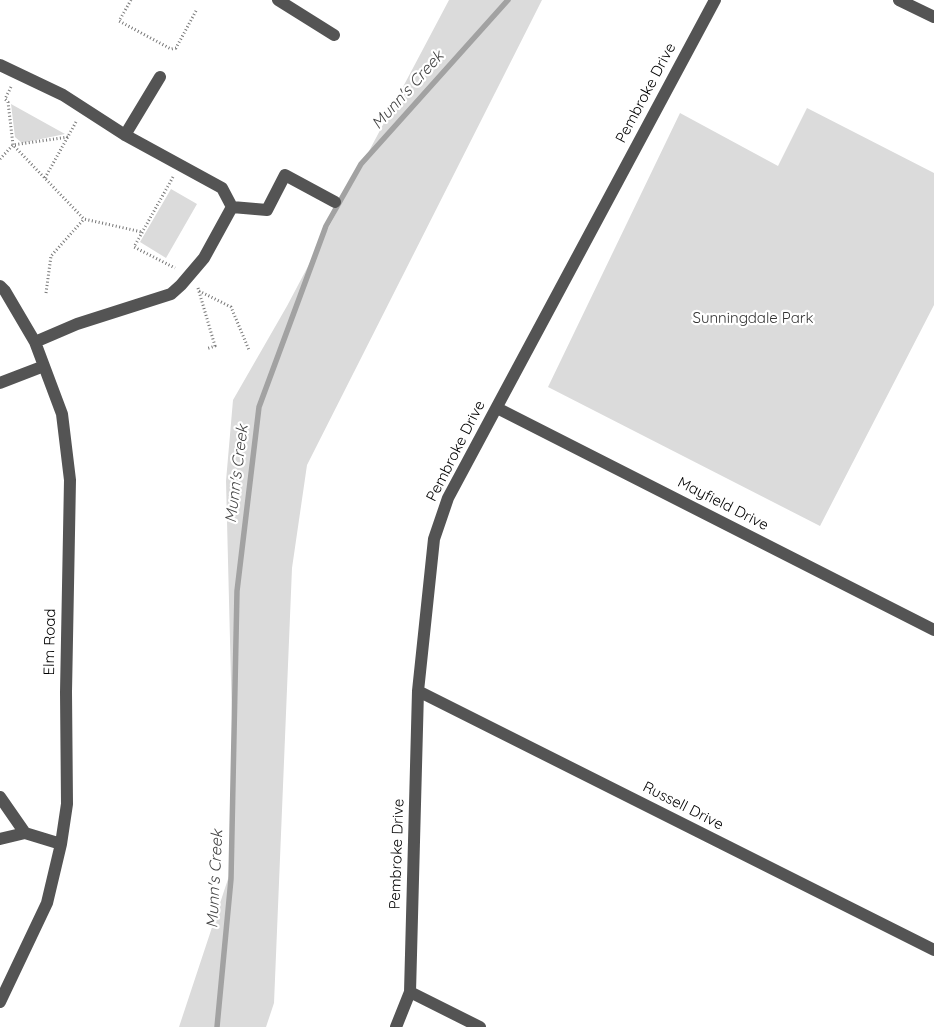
<!DOCTYPE html>
<style>
body{margin:0}
canvas{display:block;background:#fff}
</style>
<canvas width="934" height="1027"></canvas>
<script>
const g = document.querySelector('canvas').getContext('2d');
g.lineJoin = 'round';
function fillPath(path, color) { g.fillStyle = color; g.fill(path, 'evenodd'); }
const poly = rows => new Path2D(rows.map(r => 'M' + r).join(''));
function stroke(path, color, width, dash) { g.strokeStyle = color; g.lineWidth = width; g.lineCap = dash ? 'butt' : 'round'; g.setLineDash(dash || []); g.stroke(path); }
function label(font, color, halo, rows, align = 'center') {
  g.font = font + ' Quicksand,sans-serif'; g.lineWidth = 4.5; g.setLineDash([]); g.textBaseline = 'middle'; g.strokeStyle = halo; g.fillStyle = color; for (const [text, x, y, turn = 0] of rows) {
    g.save(); g.translate(x, y); g.rotate((+turn || 0) * Math.PI / 180); g.textAlign = isNaN(turn) ? turn : align; if (halo) g.strokeText(text, 0, 0); g.fillText(text, 0, 0); g.restore();
  }
}
fillPath(poly([
 [449,0,542,0,307,465,292,568,274,1003,266,1027,179,1027,230,873,233,760,226,481,233,400,287,306],
 [11,104,65,134,22,143,15,137],
 [807,108,934,173,934,305,820,526,548,387,680,113,778,166],
 [171,189,197,204,166,258,140,242]
]), '#dbdbdb');
stroke(poly([
 [217,1027,231,879,237,591,259,407,326,226,361,164,508,0]
]), '#a2a2a2', 5.5);
stroke(poly([
 [131,0,119,21,171,49,176,48,197,9],
 [11,87,5,99,8,102,13,145,84,219,142,232],
 [0,159,13,145,68,137],
 [173,177,134,247,175,268],
 [45,178,76,122],
 [198,288,215,346,206,349],
 [199,291,231,307,249,350],
 [46,293,51,256,84,219]
]), '#767676', 3, [1, 2.5]);
stroke(poly([
 [278,0,334,35],
 [899,0,934,17],
 [0,65,63,95,125,135,222,188,232,207,204,258,181,285,171,294,77,324,35,342],
 [125,135,160,77],
 [232,207,267,210,285,175,335,202],
 [0,286,5,291,35,342,62,414,70,480,66,692,67,804,61,844,47,903,0,1002],
 [0,383,44,366],
 [497,408,934,630],
 [418,691,934,950],
 [0,797,25,833],
 [0,839,25,833,61,844],
 [410,992,480,1027],
 [396,1027,410,992,418,691,434,539,448,498,715,0]
]), '#545454', 12);
label('15px', '#000', '#fff', [
 ["Pembroke Drive",646,93,-62],
 ["Pembroke Drive",456,451,-63],
 ["Mayfield Drive",723,504,27],
 ["Elm Road",50,642,-89],
 ["Russell Drive",683,806,27],
 ["Pembroke Drive",397,854,-88]
]);
label('15px', '#323232', '#fff', [
 ["Sunningdale Park",753,318]
]);
label('italic 16px', '#434343', '#fff', [
 ["Munn's Creek",408,90,-48],
 ["Munn's Creek",237,474,-83],
 ["Munn's Creek",215,879,-87]
]);
</script>
